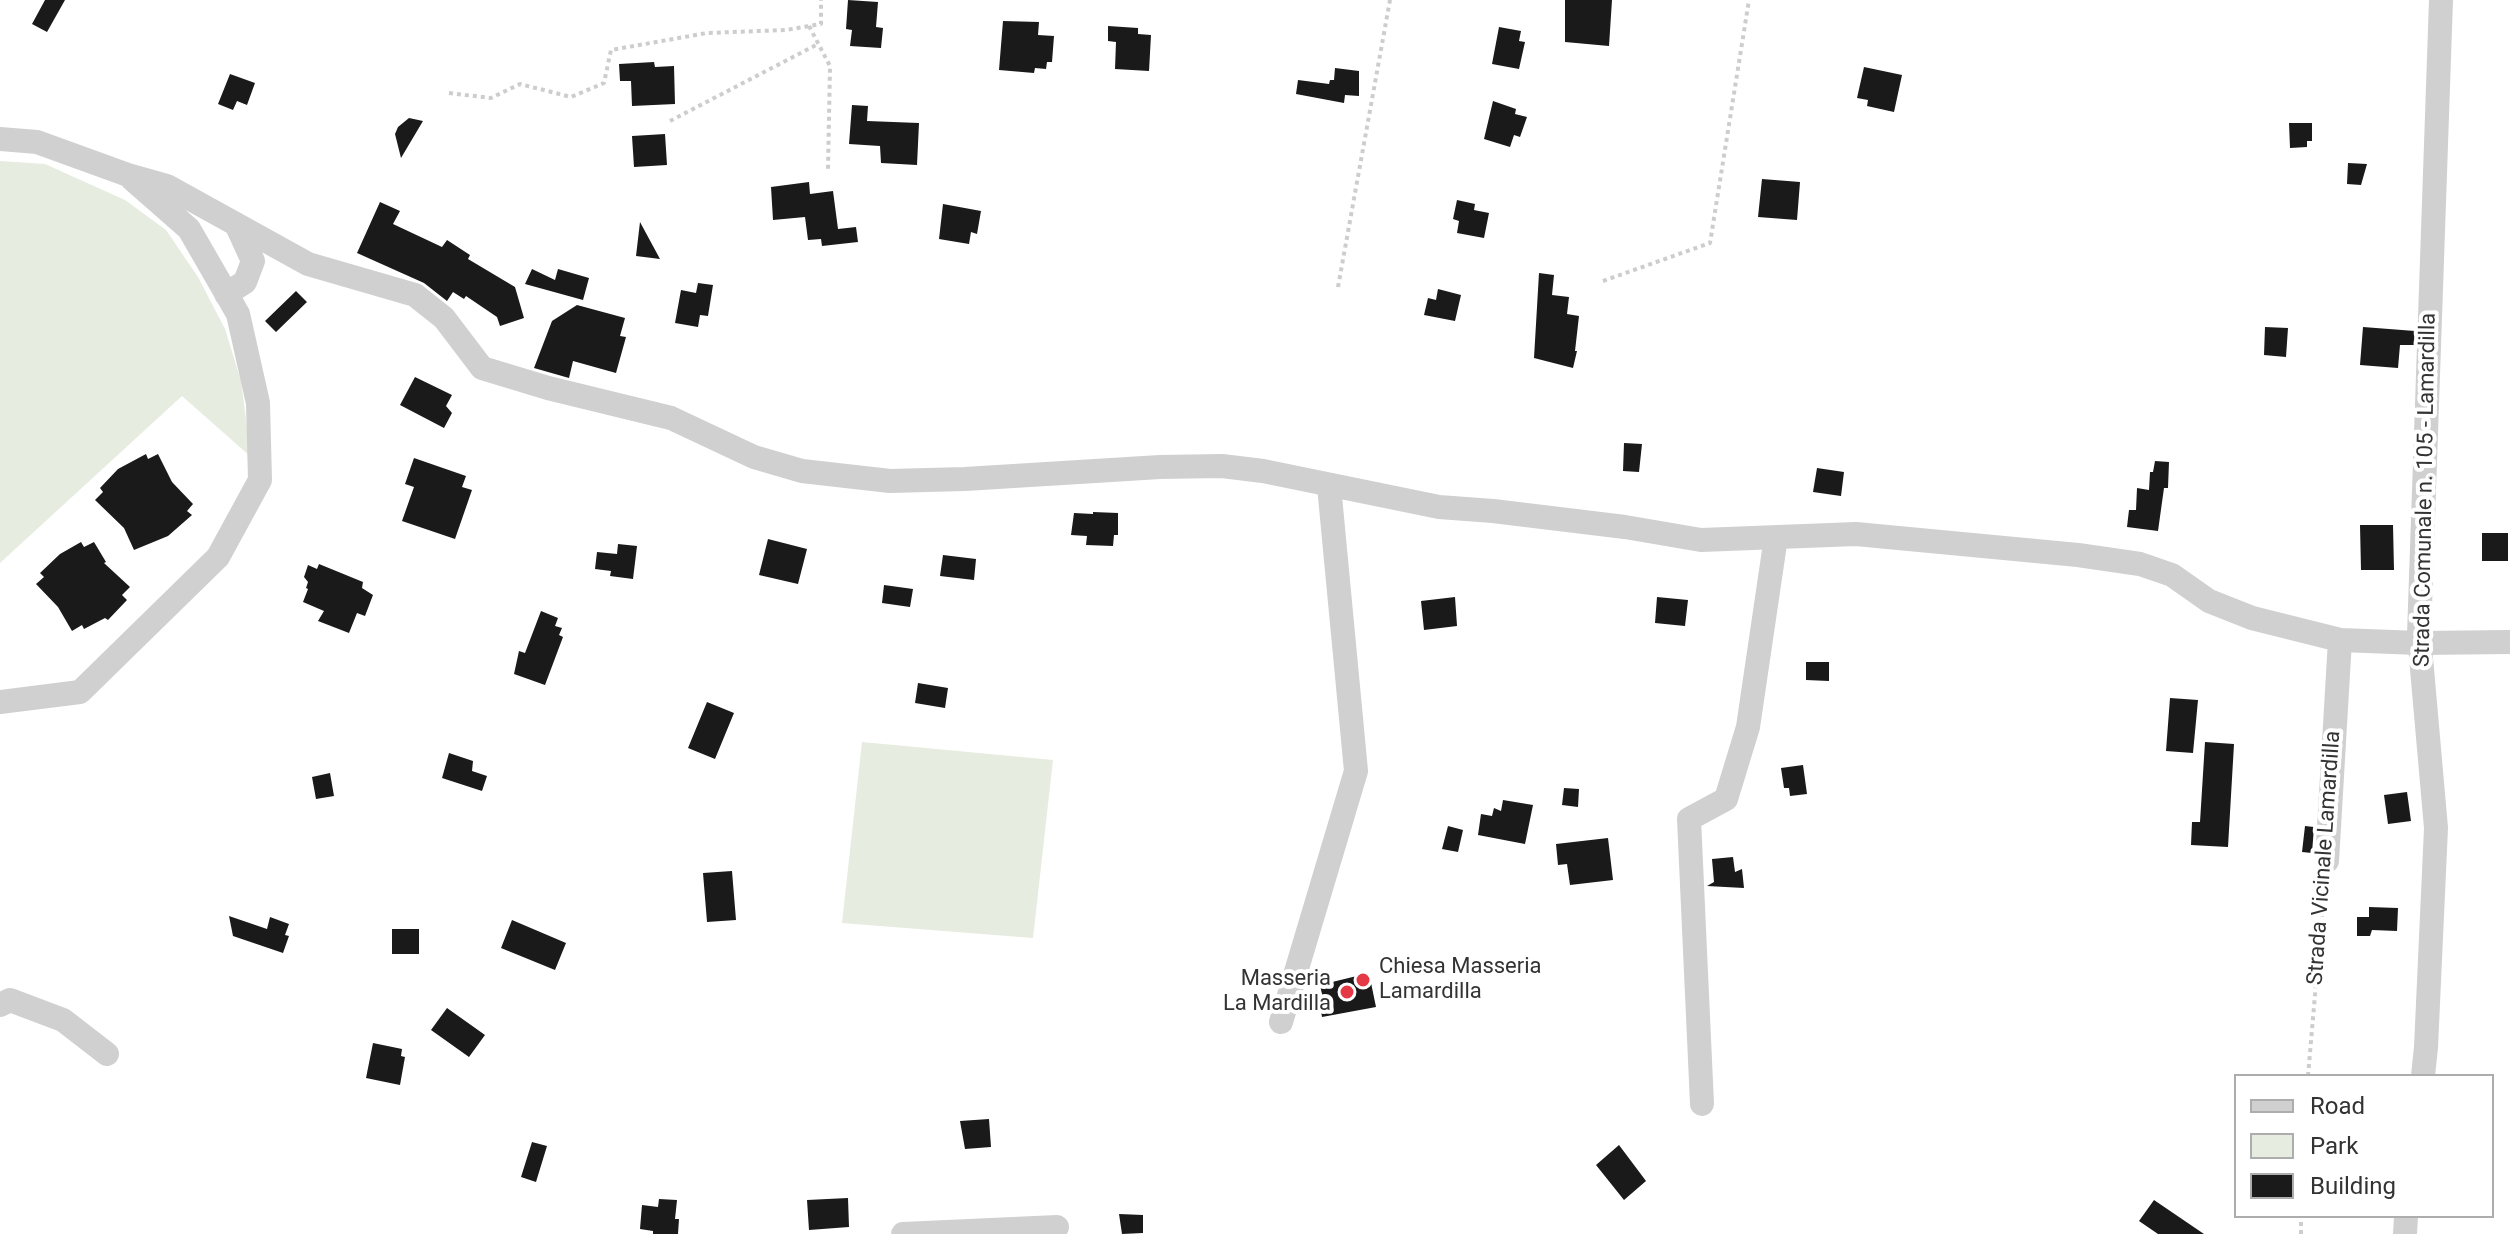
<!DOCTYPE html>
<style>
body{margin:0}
#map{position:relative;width:2510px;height:1234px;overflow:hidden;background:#fff;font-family:Roboto,sans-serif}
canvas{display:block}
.legend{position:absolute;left:2234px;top:1074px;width:260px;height:144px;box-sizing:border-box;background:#fff;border:2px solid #adadad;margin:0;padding:10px 14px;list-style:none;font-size:24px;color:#333}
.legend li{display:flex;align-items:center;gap:16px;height:40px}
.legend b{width:40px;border:2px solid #adadad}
</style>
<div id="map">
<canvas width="2510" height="1234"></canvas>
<ul class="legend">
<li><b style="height:10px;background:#d0d0d0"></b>Road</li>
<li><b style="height:22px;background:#e6ecdf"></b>Park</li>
<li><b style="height:22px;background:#1a1a1a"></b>Building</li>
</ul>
</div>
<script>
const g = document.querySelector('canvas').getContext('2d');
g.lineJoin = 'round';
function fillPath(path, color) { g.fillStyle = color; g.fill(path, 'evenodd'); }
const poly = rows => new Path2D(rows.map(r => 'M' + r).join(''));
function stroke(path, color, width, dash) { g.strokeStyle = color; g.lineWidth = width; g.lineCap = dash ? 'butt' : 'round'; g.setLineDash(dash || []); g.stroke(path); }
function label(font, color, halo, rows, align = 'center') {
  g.font = font + ' Roboto,sans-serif'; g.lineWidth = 8; g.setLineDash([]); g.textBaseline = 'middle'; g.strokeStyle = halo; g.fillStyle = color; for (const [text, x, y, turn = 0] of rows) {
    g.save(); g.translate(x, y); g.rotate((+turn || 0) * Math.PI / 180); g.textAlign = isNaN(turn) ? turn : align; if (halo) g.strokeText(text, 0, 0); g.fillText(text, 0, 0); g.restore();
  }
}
fillPath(poly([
 [0,161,45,164,125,200,166,230,198,277,225,329,241,381,251,457,182,396,0,563],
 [862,742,1053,760,1033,938,842,923]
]), '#e6ecdf');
fillPath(poly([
 [45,0,65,0,47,32,32,24],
 [848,0,878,2,876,27,883,28,881,48,850,46,852,30,846,29],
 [1565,0,1612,0,1609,46,1565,42],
 [1003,21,1039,22,1038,35,1054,36,1052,62,1047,62,1046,69,1035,68,1034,73,999,70],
 [1108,26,1138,28,1138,34,1151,35,1149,71,1115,69,1116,42,1108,41],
 [1499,27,1521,31,1519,41,1525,42,1519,69,1492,64],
 [654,62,655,67,674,66,675,104,632,106,631,81,620,81,619,64],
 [1864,67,1902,75,1894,112,1867,106,1868,100,1857,98],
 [1335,68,1359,71,1359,96,1345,95,1344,103,1296,94,1298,80,1329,84,1330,80,1334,80],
 [230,74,255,83,247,105,237,101,233,110,218,104],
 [1493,101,1516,109,1515,114,1527,117,1520,137,1514,135,1510,147,1484,139],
 [852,105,868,106,867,121,919,123,917,165,881,163,880,146,849,144],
 [409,118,423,121,401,158,395,134,398,127],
 [2289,123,2312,123,2312,141,2307,141,2307,147,2290,148],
 [665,134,667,165,634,167,632,136],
 [2348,163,2367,164,2361,185,2347,184],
 [1762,179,1800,182,1797,220,1758,217],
 [809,182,810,194,833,191,838,229,856,227,858,242,822,246,821,239,808,240,805,217,773,220,771,187],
 [1457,200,1475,204,1474,210,1489,213,1484,238,1457,233,1459,221,1453,219],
 [380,202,400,211,393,224,442,247,447,240,470,255,468,259,515,287,524,318,500,326,497,317,466,296,464,299,453,292,447,301,424,283,357,253],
 [943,204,981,211,977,234,971,232,969,244,939,239],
 [640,222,660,259,636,256],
 [532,269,555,280,558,269,589,278,583,300,525,284],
 [1539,273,1554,275,1552,295,1569,297,1567,314,1579,316,1575,351,1577,351,1573,368,1534,358],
 [698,283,713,285,708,316,700,315,698,327,675,323,681,290,696,293],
 [1438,289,1461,295,1455,321,1424,315,1428,298,1436,300],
 [296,291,307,302,276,332,265,321],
 [577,305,625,318,620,336,626,337,616,373,573,361,569,378,534,368,552,321],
 [2265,327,2288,328,2286,357,2264,355],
 [2363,327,2415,331,2414,345,2400,345,2398,368,2360,365],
 [415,377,452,395,446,406,452,413,444,428,400,405],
 [1624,443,1642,444,1639,472,1623,471],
 [146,454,148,459,158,454,172,482,193,504,187,511,192,515,168,536,134,550,124,528,95,500,103,492,100,488,118,469],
 [414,458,466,476,462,487,472,490,455,539,402,521,414,487,405,484],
 [2155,461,2169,462,2168,488,2164,488,2158,531,2127,527,2129,510,2136,510,2137,488,2149,490,2150,472,2153,472],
 [1817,468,1844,472,1841,496,1813,492],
 [1093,512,1118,513,1118,535,1114,535,1113,546,1086,545,1087,536,1071,535,1074,513,1093,514],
 [2360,525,2393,525,2394,570,2361,570],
 [2482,533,2508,533,2508,561,2482,561],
 [768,539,807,549,798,584,759,575],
 [81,542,84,547,94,542,106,562,104,563,130,587,122,595,127,600,108,620,105,618,84,629,82,625,72,631,58,607,36,584,44,577,40,573,60,554],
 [618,544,637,546,633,579,610,576,611,571,595,569,597,552,617,554],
 [943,555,976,559,974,580,940,576],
 [319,564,363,582,362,588,373,595,365,616,357,613,349,633,318,621,324,611,303,602,308,589,306,588,308,582,304,577,308,565,317,569],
 [884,585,913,589,910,607,882,603],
 [1455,597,1457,626,1424,630,1421,601],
 [1657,597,1688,600,1685,626,1655,623],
 [541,611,558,618,555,626,562,628,559,635,563,637,545,685,514,674,519,651,525,653],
 [1806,662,1829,662,1829,681,1806,680],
 [918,683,948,688,945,708,915,703],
 [2170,698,2198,700,2193,753,2166,751],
 [707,702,734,713,715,759,688,748],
 [2205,742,2234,744,2228,847,2191,845,2192,822,2200,822],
 [449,753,473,761,472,771,487,776,482,791,442,778],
 [1803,765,1807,794,1790,796,1789,788,1784,788,1781,768],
 [330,773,334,796,316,799,312,777],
 [1564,788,1579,789,1578,807,1562,805],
 [2407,792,2411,821,2388,824,2384,795],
 [1503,800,1533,805,1525,844,1478,835,1481,814,1492,816,1494,808,1501,811],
 [1448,826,1463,830,1458,852,1442,849],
 [2305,826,2314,827,2312,853,2302,852],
 [1608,838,1613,880,1570,885,1567,864,1558,865,1556,844],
 [1733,857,1735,872,1742,869,1744,888,1707,886,1714,882,1712,859],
 [732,871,736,920,707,922,703,873],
 [2369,907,2398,908,2397,931,2372,930,2370,936,2357,936,2357,917,2369,917],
 [229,916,267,929,270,917,289,924,285,935,289,936,283,953,233,936],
 [512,920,566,943,555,970,501,948],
 [392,929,419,929,419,954,392,954],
 [1369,973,1376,1007,1322,1017,1319,1000,1323,999,1320,985],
 [447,1008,485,1035,469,1057,431,1030],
 [373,1043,402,1049,401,1056,405,1057,400,1085,366,1078],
 [989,1119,991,1147,965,1149,960,1121],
 [532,1142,547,1146,536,1182,521,1177],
 [1619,1145,1646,1181,1624,1200,1596,1165],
 [848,1198,849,1227,809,1230,807,1200],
 [659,1199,677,1200,675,1219,679,1219,678,1234,653,1234,653,1231,640,1229,642,1205,658,1207],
 [2154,1200,2204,1234,2158,1234,2139,1221],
 [1119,1214,1143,1215,1143,1233,1122,1234]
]), '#1a1a1a');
stroke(poly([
 [809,26,830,66,828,169],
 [449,93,491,98,520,84,571,97,604,83,611,50,707,33,786,30,821,24,821,0],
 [670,121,818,44],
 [1603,281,1710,243,1749,0],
 [1338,287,1390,0],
 [2308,1076,2325,879],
 [2301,1234,2301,1216]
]), '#cdcdcd', 4, [4, 4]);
stroke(poly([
 [0,139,37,142,128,175,167,186,308,264,415,295,444,318,482,368,548,388,671,418,754,457,802,471,890,481,965,479,1160,467,1222,466,1263,471,1439,507,1493,511,1625,527,1701,540,1856,534,2078,555,2140,564,2172,575,2209,601,2252,618,2340,640,2419,643,2510,642],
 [226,294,245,282,253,261,236,224],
 [0,702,80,692,218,557,260,480,258,403,238,314,189,229,132,179],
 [2327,861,2340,640],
 [0,1005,10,1000,63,1020,107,1054],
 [1281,1022,1356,771,1329,486],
 [2423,1076,2426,1047,2436,828,2419,635,2441,0],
 [1702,1104,1689,819,1726,799,1748,727,1776,537],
 [903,1234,1057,1227],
 [2405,1234,2406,1216]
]), '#d0d0d0', 24);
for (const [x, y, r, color] of [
 [1363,980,8,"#e63946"],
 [1347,992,8,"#e63946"]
]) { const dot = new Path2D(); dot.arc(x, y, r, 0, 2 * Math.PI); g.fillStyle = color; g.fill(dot); stroke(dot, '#fff', 3); }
label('22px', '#333', '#fff', [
 ["Strada Comunale n. 105 - Lamardilla",2426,490,-89],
 ["Strada Vicinale Lamardilla",2325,858,-86]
]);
label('22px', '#333', '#fff', [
 ["Chiesa Masseria",1379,967],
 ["Lamardilla",1379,992],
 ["Masseria",1331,979,"right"],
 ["La Mardilla",1331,1004,"right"]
], 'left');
</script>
